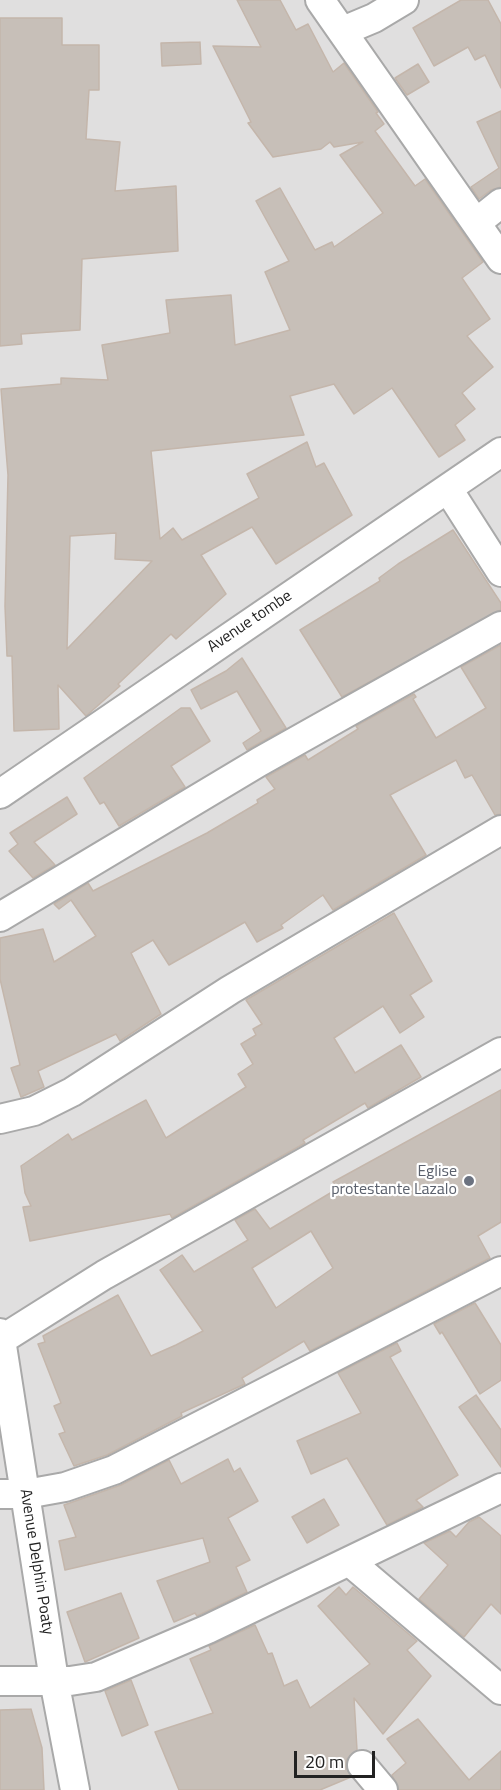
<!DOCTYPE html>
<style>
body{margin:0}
#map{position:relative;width:501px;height:1790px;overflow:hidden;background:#f2efe9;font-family:"Titillium Web",sans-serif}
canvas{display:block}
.scale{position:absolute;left:294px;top:1751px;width:81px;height:27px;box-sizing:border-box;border:3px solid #222;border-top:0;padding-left:8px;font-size:18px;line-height:21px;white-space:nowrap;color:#222;-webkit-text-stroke:4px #fff;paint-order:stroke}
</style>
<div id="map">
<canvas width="501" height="1790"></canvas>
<div class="scale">20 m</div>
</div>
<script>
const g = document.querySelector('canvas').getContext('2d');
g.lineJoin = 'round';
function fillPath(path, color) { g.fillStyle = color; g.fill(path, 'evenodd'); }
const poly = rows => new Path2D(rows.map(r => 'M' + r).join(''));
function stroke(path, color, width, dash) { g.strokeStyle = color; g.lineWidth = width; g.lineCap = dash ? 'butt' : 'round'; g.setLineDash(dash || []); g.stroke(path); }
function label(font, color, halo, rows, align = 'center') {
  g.font = font + ' "Titillium Web",sans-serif'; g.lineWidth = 4.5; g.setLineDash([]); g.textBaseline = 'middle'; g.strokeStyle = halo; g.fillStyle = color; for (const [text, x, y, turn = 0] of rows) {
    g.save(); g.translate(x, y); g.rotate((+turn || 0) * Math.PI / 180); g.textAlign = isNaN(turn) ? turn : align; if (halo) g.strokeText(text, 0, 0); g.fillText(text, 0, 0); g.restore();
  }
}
fillPath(poly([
 [0,0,501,0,501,1790,0,1790]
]), '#e0dfdf');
const building = poly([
 [237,0,280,0,296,30,308,24,333,72,344,63,378,112,376,113,384,124,375,131,415,186,425,179,483,262,462,278,490,319,467,336,493,367,462,393,475,409,455,425,465,440,439,457,392,388,354,414,334,384,290,396,304,435,151,451,160,539,173,528,182,540,259,498,247,474,307,442,316,467,324,463,352,515,276,564,252,527,201,555,226,594,176,639,171,634,118,684,120,686,86,716,58,685,59,729,14,731,12,656,7,656,5,606,8,475,1,389,61,384,61,378,108,380,102,345,170,333,166,300,231,295,235,345,290,330,265,272,289,261,256,201,280,188,315,250,332,242,334,247,383,213,340,155,363,142,334,147,330,142,321,149,273,157,248,123,251,122,213,46,261,47,237,0],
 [116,533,115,559,152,561,67,649,70,536,116,533],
 [461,0,488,0,501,24,501,88,485,55,475,60,468,47,434,66,413,28,461,0],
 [0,18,62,18,62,45,99,45,99,90,89,90,86,139,120,142,115,191,176,186,178,251,82,259,80,330,21,334,22,344,0,346,0,18],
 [200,42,201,64,162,66,161,43,200,42],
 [418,64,429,82,407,95,395,78,418,64],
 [501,111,501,187,491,190,479,199,471,187,499,168,477,122,501,111],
 [453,530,501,603,501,610,342,697,300,630,380,581,379,578,398,564,453,530],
 [501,645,501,814,495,815,472,775,465,778,456,760,390,795,426,855,333,910,323,895,281,925,283,928,257,942,245,922,169,965,153,940,131,953,161,1014,120,1041,116,1034,38,1071,44,1087,21,1097,11,1068,20,1065,0,979,0,938,43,929,54,962,96,936,71,900,59,909,54,904,88,883,93,891,207,833,258,803,257,800,275,789,266,777,305,755,308,760,358,729,356,726,414,694,416,697,413,699,436,738,486,708,461,667,501,645],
 [242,658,286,728,247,750,243,743,261,731,237,691,201,709,191,690,226,671,242,658],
 [181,708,190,708,210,741,171,766,185,787,119,826,104,802,100,804,84,778,181,708],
 [67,797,77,814,34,842,55,865,33,878,9,851,18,844,10,833,67,797],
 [394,913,432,981,410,995,424,1017,400,1033,383,1006,334,1038,355,1073,401,1045,421,1077,368,1108,365,1103,303,1140,305,1143,172,1218,170,1214,30,1241,23,1207,31,1206,25,1193,21,1166,68,1134,72,1140,146,1100,166,1138,246,1087,238,1074,253,1064,241,1044,256,1035,253,1029,262,1024,246,1000,394,913],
 [501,1090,501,1222,478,1236,490,1258,310,1351,304,1341,242,1378,245,1384,181,1413,182,1416,107,1455,74,1466,59,1434,65,1432,54,1406,61,1403,38,1344,45,1342,43,1336,118,1295,151,1356,176,1345,203,1331,160,1270,182,1255,194,1272,248,1240,235,1220,255,1209,270,1229,337,1189,333,1182,501,1090],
 [311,1231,333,1268,276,1308,252,1268,311,1231],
 [475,1303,501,1345,501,1380,480,1394,442,1332,440,1334,434,1324,475,1303],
 [397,1343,401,1351,390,1357,458,1475,416,1500,423,1507,387,1525,347,1458,311,1474,297,1441,361,1413,338,1373,397,1343],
 [476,1395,501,1430,501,1467,459,1407,476,1395],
 [228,1459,234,1472,240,1468,258,1501,228,1518,250,1560,236,1567,247,1592,197,1616,195,1613,174,1622,157,1581,210,1562,203,1538,65,1570,59,1541,76,1537,64,1505,121,1485,169,1460,181,1484,228,1459],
 [324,1499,339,1525,307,1543,292,1517,324,1499],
 [479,1517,501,1536,501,1614,491,1604,464,1637,419,1599,448,1565,424,1543,450,1531,456,1537,469,1522,479,1517],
 [339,1587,346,1595,353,1587,417,1641,407,1650,431,1676,383,1734,354,1698,357,1750,347,1759,346,1767,351,1777,320,1790,179,1790,155,1732,213,1713,190,1659,211,1650,209,1646,255,1625,268,1654,272,1653,284,1686,297,1680,310,1708,370,1664,318,1606,339,1587],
 [121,1593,139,1638,85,1662,67,1612,121,1593],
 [131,1680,148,1725,122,1736,105,1691,131,1680],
 [31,1709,42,1748,44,1790,0,1790,0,1710,31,1709],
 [418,1719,469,1780,501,1751,501,1790,399,1790,392,1775,406,1763,387,1739,418,1719]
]);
fillPath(building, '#c7bfb8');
stroke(building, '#c4b6ab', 1.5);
const street = poly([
 [320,0,501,259],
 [343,31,374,18,404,0],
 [476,223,501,203],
 [448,489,501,572],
 [0,794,501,452],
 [0,917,259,762,501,626],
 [0,1119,34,1111,72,1092,230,990,501,830],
 [0,1333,54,1680,75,1790],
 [1,1340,104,1275,501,1052],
 [0,1494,26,1494,65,1487,114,1470,501,1271],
 [350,1562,501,1690],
 [0,1681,70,1681,96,1677,208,1629,501,1488],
 [362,1765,383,1790]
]);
stroke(street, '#a9a9a9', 32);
stroke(street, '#fff', 28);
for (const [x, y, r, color] of [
 [469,1181,6,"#6b7280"]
]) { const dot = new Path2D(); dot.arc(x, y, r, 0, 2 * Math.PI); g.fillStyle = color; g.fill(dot); stroke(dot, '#fff', 2); }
label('16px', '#222', '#fff', [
 ["Avenue tombe",250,622,-34],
 ["Avenue Delphin Poaty",36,1562,81]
]);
label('16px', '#5b616d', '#fff', [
 ["Eglise",457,1172],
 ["protestante Lazalo",457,1190]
], 'right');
</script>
